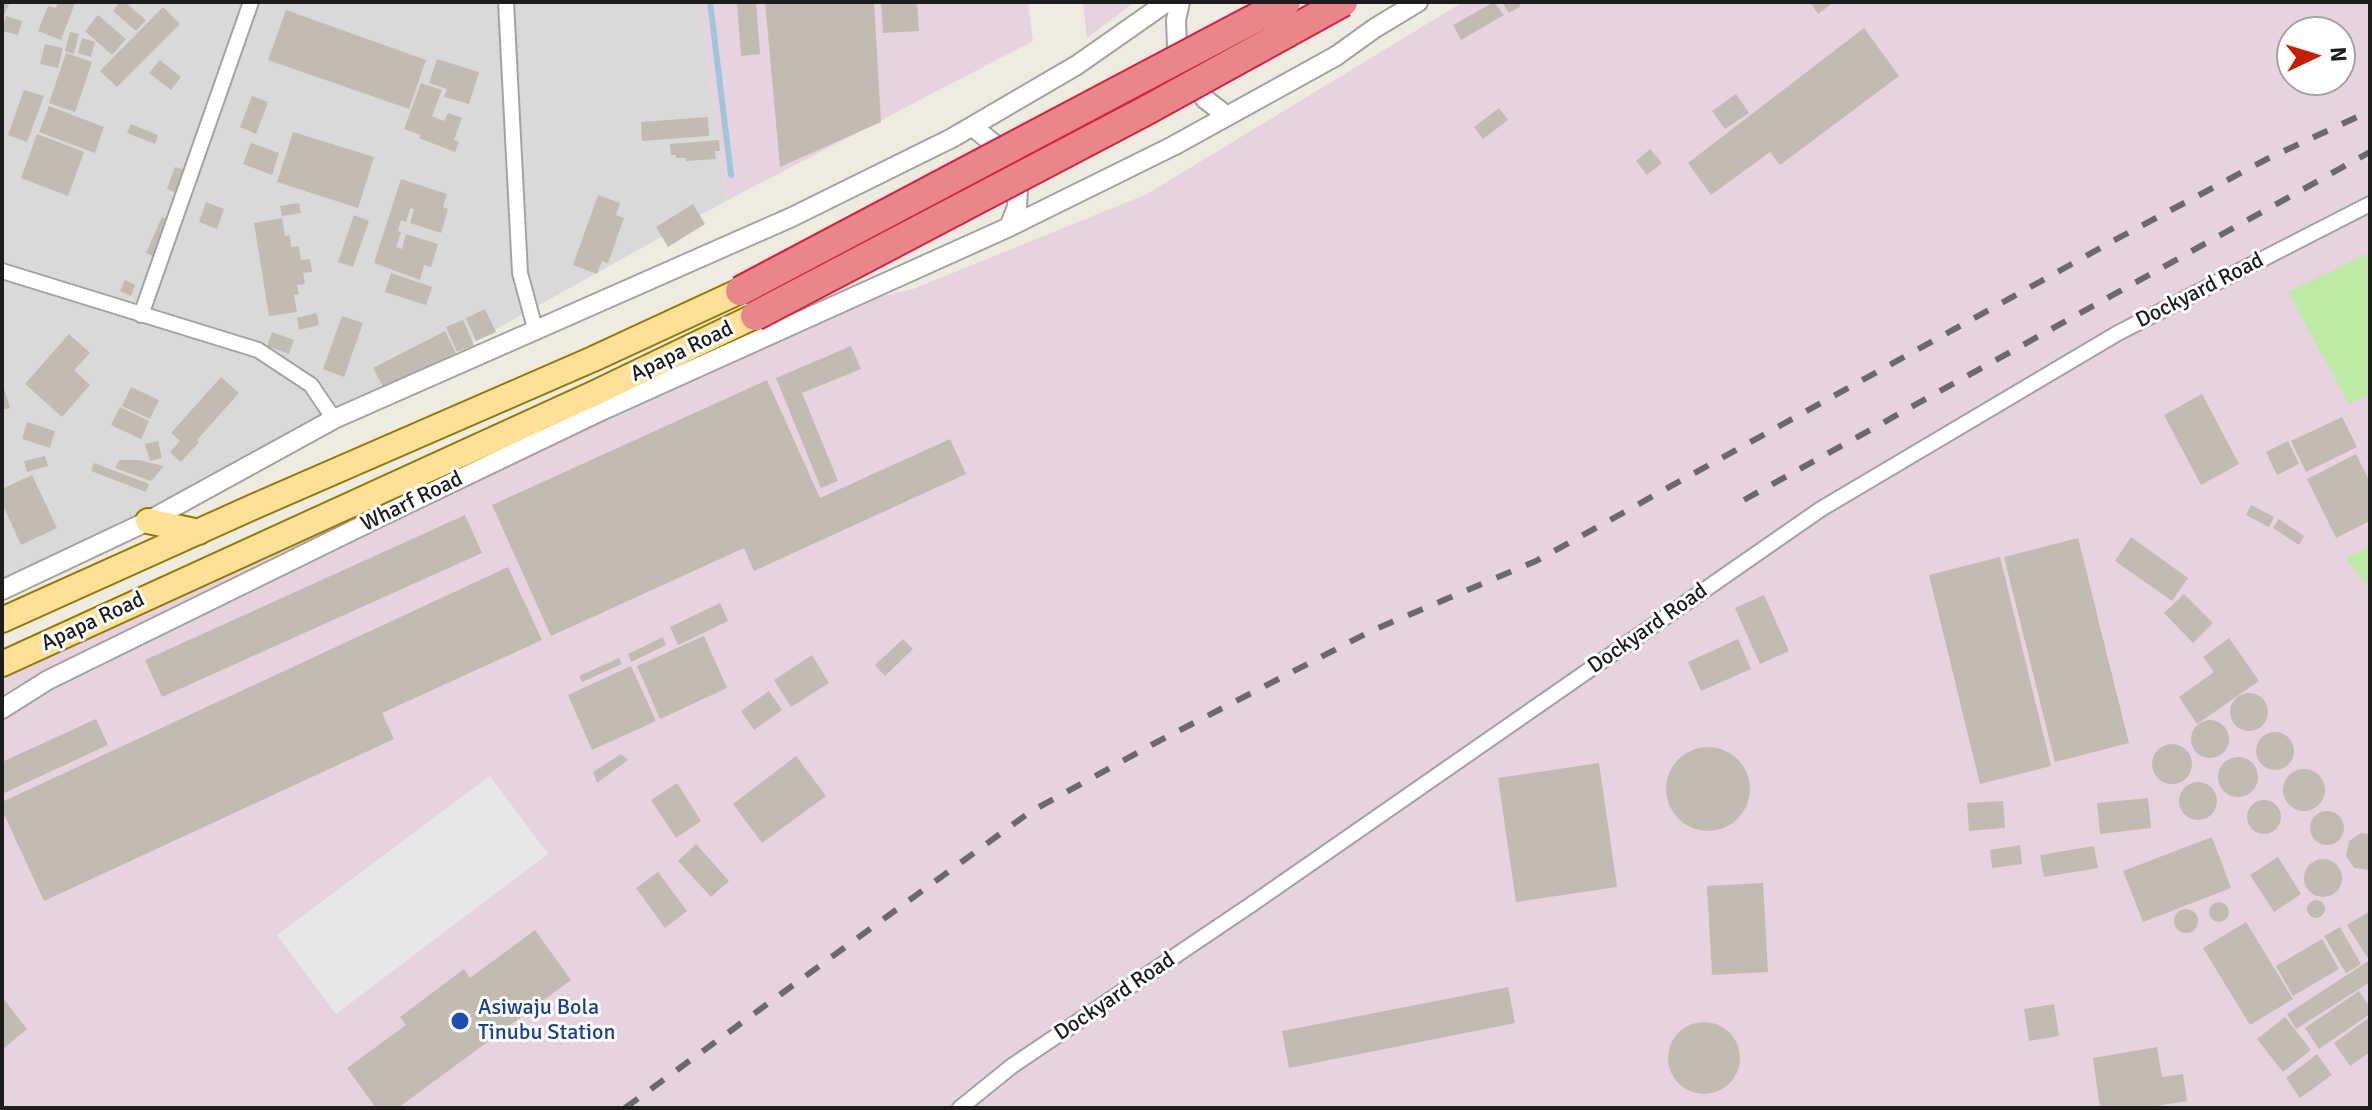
<!DOCTYPE html>
<style>
body{margin:0}
#map{position:relative;width:2372px;height:1110px;overflow:hidden;background:#eeece1;font-family:Signika,sans-serif}
canvas{display:block}
.frame{position:absolute;inset:0;border:4px solid #1c1c1c;pointer-events:none}
.north{position:absolute;left:2276px;top:16px;width:80px;height:80px;box-sizing:border-box;background:#fff;border:2px solid #a4a4a4;border-radius:50%;rotate:86deg;font-size:22px;font-weight:700;line-height:32px;text-align:center;color:#1c1c1c}
.north::after{content:'';display:block;margin:auto;width:28px;height:36px;background:#c81e00;clip-path:polygon(50% 0,100% 100%,50% 72%,0 100%)}
</style>
<div id="map">
<canvas width="2372" height="1110"></canvas>
<div class="frame"></div>
<div class="north">N</div>
</div>
<script>
const g = document.querySelector('canvas').getContext('2d');
g.lineJoin = 'round';
function fillPath(path, color) { g.fillStyle = color; g.fill(path, 'evenodd'); }
const poly = rows => new Path2D(rows.map(r => 'M' + r).join(''));
function stroke(path, color, width, dash) { g.strokeStyle = color; g.lineWidth = width; g.lineCap = dash ? 'butt' : 'round'; g.setLineDash(dash || []); g.stroke(path); }
function label(font, color, halo, rows, align = 'center') {
  g.font = font + ' Signika,sans-serif'; g.lineWidth = 6; g.setLineDash([]); g.textBaseline = 'middle'; g.strokeStyle = halo; g.fillStyle = color; for (const [text, x, y, turn = 0] of rows) {
    g.save(); g.translate(x, y); g.rotate((+turn || 0) * Math.PI / 180); g.textAlign = isNaN(turn) ? turn : align; if (halo) g.strokeText(text, 0, 0); g.fillText(text, 0, 0); g.restore();
  }
}
fillPath(poly([
 [2,2,700,2,726,201,189,500,2,578]
]), '#dad9d9');
fillPath(poly([
 [700,2,1028,2,1033,41,726,201],
 [1083,2,1135,2,1087,38],
 [1463,2,2370,2,2370,1108,2,1108,2,675,716,335,913,289,1147,194],
 [2292,32,2340,32,2340,80,2292,80]
]), '#e7d3e0');
fillPath(poly([
 [2370,252,2370,394,2349,404,2288,292],
 [2370,546,2370,590,2346,558]
]), '#bdeaa5');
fillPath(poly([
 [490,776,548,854,336,1014,277,935]
]), '#e8e8e8');
stroke(poly([
 [710,2,731,175]
]), '#a0c6dd', 6);
fillPath(poly([
 [2,2,10,2,4,15,2,14],
 [58,2,75,3,61,40,38,31,48,6,56,8],
 [120,2,125,2,146,20,136,31,113,11],
 [737,2,756,2,760,54,741,56],
 [765,2,874,2,881,122,780,167],
 [881,2,917,2,919,31,883,33],
 [1494,2,1504,15,1461,40,1453,25],
 [1502,2,1518,2,1521,6,1509,13],
 [1810,2,1834,2,1818,14],
 [163,7,180,24,117,87,100,71],
 [286,10,426,60,409,109,268,60],
 [98,15,126,39,112,55,85,31],
 [6,16,22,21,18,35,2,31],
 [1864,28,1899,76,1780,165,1770,152,1711,195,1688,163],
 [70,32,79,34,74,54,65,51],
 [82,38,95,42,91,57,78,53],
 [45,44,63,48,58,68,40,64],
 [66,53,92,62,75,112,49,103],
 [437,59,479,72,469,104,444,97,447,89,429,83],
 [160,60,181,77,171,90,149,73],
 [421,83,442,90,432,116,444,121,448,113,462,118,454,140,459,142,455,152,419,138,421,135,404,129],
 [24,90,44,96,27,142,8,135],
 [1736,94,1749,113,1725,129,1712,111],
 [252,96,268,102,256,134,240,127],
 [49,106,104,127,95,153,39,132],
 [1499,108,1508,120,1483,139,1474,127],
 [708,117,709,136,642,141,641,122],
 [131,124,158,135,155,144,127,133],
 [293,132,374,157,358,208,277,182],
 [37,134,84,152,68,196,21,178],
 [719,140,720,151,715,151,716,159,686,161,686,158,676,158,676,155,671,155,670,144],
 [251,143,279,153,272,175,243,164],
 [1650,149,1662,163,1647,175,1636,161],
 [175,167,188,171,179,194,167,189],
 [401,179,447,194,443,207,448,209,441,233,410,223,414,209,410,208,406,222,401,220,398,231,401,232,396,247,402,249,406,234,438,244,431,267,424,265,420,280,374,263],
 [598,195,620,203,616,215,624,218,608,263,602,261,597,274,573,265],
 [206,202,224,209,217,229,199,222],
 [299,203,301,213,282,216,280,206],
 [693,204,705,224,668,247,656,227],
 [354,215,369,221,353,267,338,262],
 [162,217,170,221,155,257,146,253],
 [282,218,285,236,290,235,291,247,299,246,301,260,310,259,312,272,303,273,305,284,297,285,299,294,294,295,297,312,269,316,254,223],
 [391,273,432,287,426,305,385,292],
 [125,280,135,285,131,296,120,291],
 [485,309,496,332,476,341,466,318],
 [317,313,319,325,299,330,297,318],
 [342,316,363,323,344,377,323,369],
 [463,320,474,345,457,352,446,327],
 [445,331,456,353,385,390,373,368],
 [272,332,294,340,289,354,267,346],
 [69,334,90,353,74,370,90,385,62,417,25,384],
 [851,346,861,369,802,393,838,481,821,488,776,378],
 [221,377,239,393,197,440,199,442,181,462,170,452,180,441,171,433],
 [767,380,820,498,950,439,966,474,754,571,744,548,551,636,492,505],
 [131,387,159,400,150,419,122,406],
 [4,388,10,408,2,410,2,389],
 [2202,394,2239,464,2201,485,2164,415],
 [120,407,149,421,141,439,111,425],
 [2342,417,2357,447,2306,472,2291,441],
 [27,422,55,431,50,448,22,439],
 [158,441,162,458,150,461,145,444],
 [2288,441,2299,464,2277,475,2266,452],
 [2356,454,2370,482,2370,521,2336,538,2307,479],
 [45,456,48,466,27,472,24,461],
 [119,460,139,460,164,466,151,481,115,468],
 [94,463,149,484,146,492,91,471],
 [32,475,57,528,21,545,2,503,2,489],
 [2251,505,2274,517,2269,527,2246,515],
 [465,515,482,553,162,697,145,660],
 [2279,519,2304,536,2299,545,2273,528],
 [2131,537,2188,578,2172,601,2115,561],
 [2078,538,2129,743,2055,762,2004,557],
 [2000,557,2051,766,1980,784,1929,575],
 [508,567,542,640,382,713,394,739,44,901,2,810,2,802],
 [2184,594,2213,623,2193,643,2164,613],
 [1764,595,1789,651,1760,664,1735,608],
 [720,603,728,621,678,645,670,627],
 [704,636,727,688,660,719,637,666],
 [663,637,666,645,631,662,628,654],
 [2229,638,2259,681,2197,724,2179,697,2214,672,2203,657],
 [903,639,913,649,885,676,875,665],
 [1738,639,1751,669,1701,691,1688,662],
 [812,655,829,683,791,707,774,680],
 [619,658,622,664,582,682,579,676],
 [631,666,656,721,592,750,568,695],
 [769,691,782,710,754,730,741,711],
 '2230 712a19 19 0 1 1 38 0a19 19 0 1 1-38 0Z',
 [96,719,108,745,2,794,2,762],
 '2191 739a19 19 0 1 1 38 0a19 19 0 1 1-38 0Z',
 '2256 751a19 19 0 1 1 38 0a19 19 0 1 1-38 0Z',
 '2152 764a20 20 0 1 1 40 0a20 20 0 1 1-40 0Z',
 '1666 789a42 42 0 1 1 84 0a42 42 0 1 1-84 0Z',
 [621,754,628,760,597,783,593,772],
 [796,756,826,796,762,843,733,804],
 '2218 777a20 20 0 1 1 40 0a20 20 0 1 1-40 0Z',
 [1599,763,1617,887,1516,902,1498,778],
 '2283 790a21 21 0 1 1 42 0a21 21 0 1 1-42 0Z',
 '2179 801a19 19 0 1 1 38 0a19 19 0 1 1-38 0Z',
 [677,783,701,821,676,838,651,800],
 [2148,798,2151,828,2100,834,2097,803],
 '2247 817a17 17 0 1 1 34 0a17 17 0 1 1-34 0Z',
 [2003,801,2005,828,1969,831,1967,803],
 '2310 828a17 17 0 1 1 34 0a17 17 0 1 1-34 0Z',
 [2361,833,2370,834,2370,870,2354,868,2346,856,2349,841],
 [2212,837,2231,888,2143,922,2123,871],
 [696,844,729,881,711,897,678,861],
 [2020,845,2022,864,1992,868,1990,850],
 [2094,846,2098,868,2044,877,2040,855],
 [2278,857,2301,894,2274,912,2250,875],
 '2304 878a19 19 0 1 1 38 0a19 19 0 1 1-38 0Z',
 [658,872,687,911,665,928,636,888],
 [1763,883,1768,972,1712,975,1707,886],
 '2307 909a9 9 0 1 1 18 0a9 9 0 1 1-18 0Z',
 '2209 912a10 10 0 1 1 20 0a10 10 0 1 1-20 0Z',
 '2174 921a12 12 0 1 1 24 0a12 12 0 1 1-24 0Z',
 [2370,911,2370,955,2367,957,2347,925],
 [2246,922,2293,999,2250,1025,2203,948],
 [2340,927,2361,964,2346,973,2324,936],
 [535,930,571,980,398,1108,376,1108,347,1068,406,1025,400,1017,464,969,470,978],
 [2322,939,2339,969,2293,996,2276,966],
 [2370,960,2370,982,2296,1029,2287,1014],
 [1508,987,1515,1023,1289,1068,1282,1031],
 [2359,991,2370,1008,2370,1014,2319,1049,2305,1028],
 [2,997,27,1029,2,1050],
 [2054,1004,2059,1036,2029,1041,2024,1009],
 [2285,1017,2311,1050,2283,1072,2257,1039],
 [2370,1017,2370,1052,2350,1066,2334,1043],
 '1668 1058a36 36 0 1 1 72 0a36 36 0 1 1-72 0Z',
 [2157,1047,2162,1077,2183,1074,2187,1101,2144,1108,2100,1108,2093,1058],
 [2317,1054,2332,1075,2300,1098,2286,1078]
]), '#c2bbb1');
const minor = poly([
 [506,2,520,273,536,332],
 [2,271,258,350,311,385,334,419],
 [141,315,251,2],
 [960,1108,1012,1066,1255,902,1821,509,2118,333,2370,204]
]);
const tertiary = poly([
 [1180,2,1176,20,1177,47,1205,99,1227,116],
 [973,127,994,144,1011,168,1018,190,1017,207,1009,227],
 [2,590,148,521,334,419,792,217,952,138,1077,65,1167,2],
 [2,709,48,680,378,518,601,411,1009,227,1173,146,1336,56,1375,28,1418,2]
]);
const primary = poly([
 [148,521,199,532],
 [2,620,253,507,593,359,740,291],
 [2,664,593,394,755,316]
]);
stroke(minor, '#a3a3a3', 18);
stroke(tertiary, '#a3a3a3', 22);
stroke(primary, '#947900', 28);
stroke(minor, '#fff', 14);
stroke(tertiary, '#fff', 18);
stroke(primary, '#fee196', 24);
stroke(poly([
 [1744,500,2370,152],
 [625,1108,1030,812,1157,742,1373,630,1536,561,2124,235,2267,159,2370,111]
]), '#6a6a6a', 6, [16, 16]);
const motorwayBridge = poly([
 [740,291,1286,2],
 [755,316,1147,110,1343,2]
]);
stroke(motorwayBridge, '#db1f44', 32, []);
stroke(motorwayBridge, '#e8868a', 28);
for (const [x, y, r, color] of [
 [460,1021,10,"#1a4fb4"]
]) { const dot = new Path2D(); dot.arc(x, y, r, 0, 2 * Math.PI); g.fillStyle = color; g.fill(dot); stroke(dot, '#fff', 3); }
label('22px', '#1c1c1c', '#fff', [
 ["Dockyard Road",2200,291,-27],
 ["Apapa Road",682,352,-26],
 ["Wharf Road",412,502,-26],
 ["Apapa Road",93,622,-25],
 ["Dockyard Road",1648,629,-35],
 ["Dockyard Road",1115,997,-34]
]);
label('22px', '#164399', '#fff', [
 ["Asiwaju Bola",478,1008],
 ["Tinubu Station",478,1033]
], 'left');
</script>
